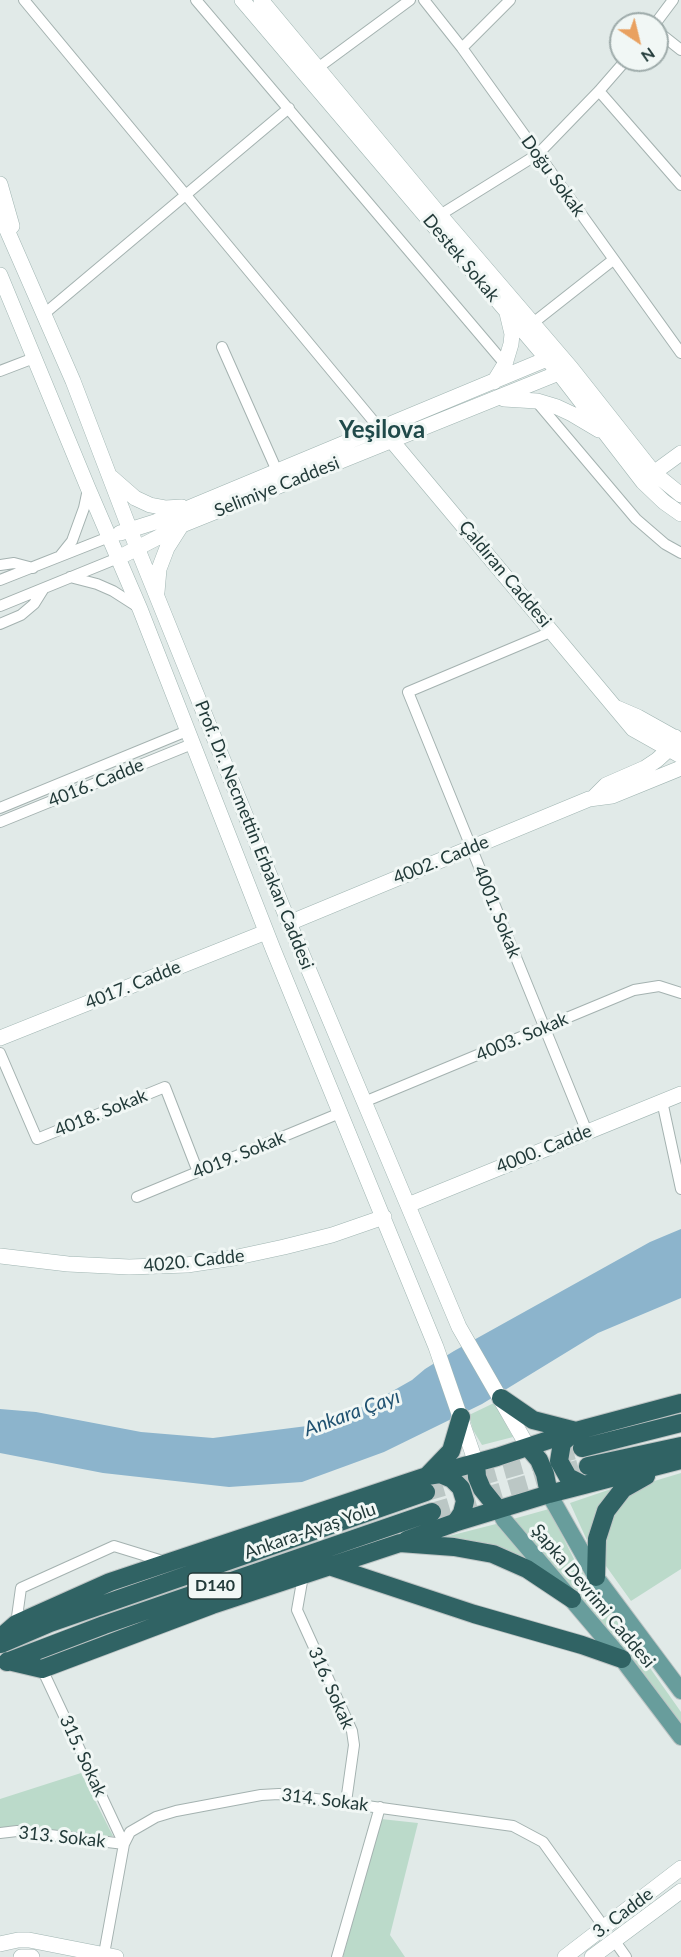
<!DOCTYPE html>
<meta charset="utf-8">
<style>
body{margin:0}
#map{position:relative;width:681px;height:1957px;overflow:hidden;background:#e1eae8;font-family:Lato,sans-serif}
canvas{display:block}
.north{position:absolute;left:609px;top:12px;width:60px;height:60px;box-sizing:border-box;background:#f1f7f5;border:2px solid #9eabaa;border-radius:50%;rotate:145deg;font-size:16px;font-weight:700;line-height:24px;text-align:center;color:#223a39}
.north::after{content:'';display:block;margin:auto;width:21px;height:27px;background:#e9a160;clip-path:polygon(50% 0,100% 100%,50% 72%,0 100%)}
</style>
<div id="map">
<canvas width="681" height="1957"></canvas>
<div class="north">N</div>
</div>
<script>
const g = document.querySelector('canvas').getContext('2d');
g.lineJoin = 'round';
function fillPath(path, color) { g.fillStyle = color; g.fill(path, 'evenodd'); }
const poly = rows => new Path2D(rows.map(r => 'M' + r).join(''));
function stroke(path, color, width, dash) { g.strokeStyle = color; g.lineWidth = width; g.lineCap = dash ? 'butt' : 'round'; g.setLineDash(dash || []); g.stroke(path); }
function label(font, color, halo, rows, align = 'center') {
  g.font = font + ' Lato,sans-serif'; g.lineWidth = 6; g.setLineDash([]); g.textBaseline = 'middle'; g.strokeStyle = halo; g.fillStyle = color; for (const [text, x, y, turn = 0] of rows) {
    g.save(); g.translate(x, y); g.rotate((+turn || 0) * Math.PI / 180); g.textAlign = isNaN(turn) ? turn : align; if (halo) g.strokeText(text, 0, 0); g.fillText(text, 0, 0); g.restore();
  }
}
fillPath(poly([
 [494,1403,513,1437,482,1445,473,1430,469,1415],
 [681,1473,681,1569,631,1601,606,1566,603,1543,611,1520,617,1508,628,1496,651,1482],
 [614,1488,590,1547,570,1503],
 [549,1509,576,1563,681,1712,681,1723,633,1659,513,1519],
 [496,1524,527,1560,441,1538],
 [81,1773,113,1836,89,1836,19,1825,0,1829,0,1799],
 [381,1819,418,1823,390,1935,405,1957,343,1957]
]), '#bbdaca');
fillPath(poly([
 [681,1229,681,1298,598,1333,482,1404,384,1452,302,1482,229,1487,103,1473,0,1453,0,1409,36,1412,141,1432,213,1438,307,1426,368,1405,412,1380,425,1369,454,1351,650,1242]
]), '#8cb4cc');
stroke(poly([
 [426,1492,582,1448],
 [432,1512,588,1466]
]), '#bbc7c5', 18, [18, 9]);
const street = poly([
 [24,0,380,429],
 [196,0,505,364],
 [424,0,462,48,681,353],
 [655,24,673,0],
 [657,31,681,50],
 [462,48,510,0],
 [319,67,410,0],
 [599,91,681,185],
 [440,215,538,154,599,91,626,60],
 [44,314,289,108],
 [533,323,613,260],
 [222,347,277,471],
 [0,371,34,358],
 [537,402,636,519,665,544,681,553],
 [60,556,72,541,84,508,88,489],
 [0,565,14,563,33,568],
 [70,577,97,584,113,591,138,607],
 [0,580,109,537],
 [0,606,118,558],
 [0,624,21,615,34,604,44,588],
 [553,631,408,692,587,1132],
 [0,808,187,731],
 [0,822,192,744],
 [0,1053,37,1139,165,1087,198,1172],
 [662,1101,681,1189],
 [364,1102,634,990,659,986,681,993],
 [137,1197,340,1113],
 [303,1576,297,1610,352,1731,354,1745,346,1802],
 [16,1624,21,1588,114,1546,166,1562],
 [42,1669,124,1844],
 [0,1833,17,1831,124,1844],
 [614,1940,626,1957],
 [104,1954,124,1844,130,1832,156,1817,176,1811,261,1795,279,1794,513,1826,543,1842,604,1927],
 [337,1957,380,1807]
]);
const secondary = poly([
 [242,0,559,373,643,482,664,502,681,514],
 [261,0,440,215,571,368,654,473,681,495],
 [0,184,12,226],
 [0,214,73,381,130,530,289,923,459,1327,528,1447],
 [0,275,88,488,140,609,273,949,436,1347,476,1463],
 [494,382,505,364,511,344,512,334,507,313],
 [504,399,537,401,557,407,572,414,599,430],
 [392,441,633,729,681,756],
 [111,477,135,498,150,505,166,508,182,507],
 [648,477,681,453],
 [120,533,155,522,554,356],
 [118,558,182,525,566,370],
 [157,592,159,569,167,548,181,526],
 [617,708,638,717,681,741],
 [594,797,606,785,645,768,657,760,669,749,675,737],
 [289,923,589,799,612,796,681,768],
 [0,1038,266,932],
 [408,1205,681,1094],
 [0,1256,68,1264,129,1267,187,1265,233,1258,284,1247,332,1235,384,1217],
 [0,1944,18,1940,29,1940,116,1957],
 [21,1957,32,1957],
 [565,1957,681,1868],
 [592,1957,681,1891]
]);
const primary = poly([
 [549,1494,596,1577,681,1691],
 [498,1509,504,1520,622,1659,681,1737]
]);
const highway = poly([
 [501,1398,533,1420,576,1431],
 [574,1432,562,1443,559,1461,568,1477,584,1485],
 [528,1447,539,1460,545,1474,549,1494],
 [582,1448,681,1423],
 [476,1463,477,1477,482,1489,498,1509],
 [588,1466,681,1446],
 [435,1474,497,1457,576,1431,681,1403],
 [427,1476,451,1451,461,1417],
 [454,1523,549,1494,681,1460],
 [332,1567,474,1614,582,1645,622,1659],
 [596,1577,597,1539,606,1511,623,1489,646,1476],
 [0,1638,16,1624,110,1582,427,1476,440,1474,452,1479,461,1488,465,1501,462,1513,458,1519,454,1523,407,1540],
 [1,1644,50,1623,426,1492],
 [8,1661,42,1669,212,1605,400,1543,454,1547,493,1554,527,1569,572,1599],
 [7,1662,104,1625,432,1512]
]);
stroke(street, '#a4b2b0', 12);
stroke(secondary, '#a0b5b2', 16);
stroke(primary, '#bdc4c4', 18);
stroke(highway, '#bdc4c4', 20);
stroke(street, '#fff', 10);
stroke(secondary, '#fff', 15);
stroke(primary, '#689d9c', 16);
stroke(highway, '#306364', 18);
for (const [x, y, w] of [
 [215,1586,54]
]) { const box = new Path2D(); box.roundRect(x - w / 2, y - 13, w, 26, 4.5); g.fillStyle = '#f1f7f5'; g.fill(box); stroke(box, '#223a39', 1.5); }
label('bold 16px', '#223a39', null, [
 ["D140",215,1586]
]);
label('18px', '#223a39', '#f1f7f5', [
 ["Doğu Sokak",553,176,54],
 ["Destek Sokak",461,258,50],
 ["Selimiye Caddesi",277,487,-22],
 ["Çaldıran Caddesi",505,574,50],
 ["4016. Cadde",96,783,-22],
 ["Prof. Dr. Necmettin Erbakan Caddesi",254,835,68],
 ["4002. Cadde",441,860,-22],
 ["4001. Sokak",497,912,68],
 ["4017. Cadde",133,985,-22],
 ["4003. Sokak",522,1037,-23],
 ["4018. Sokak",101,1113,-22],
 ["4000. Cadde",544,1149,-22],
 ["4019. Sokak",239,1155,-22],
 ["4020. Cadde",194,1261,-6],
 ["Ankara-Ayaş Yolu",310,1531,-19],
 ["Şapka Devrimi Caddesi",593,1596,50],
 ["316. Sokak",331,1688,66],
 ["315. Sokak",83,1756,65],
 ["314. Sokak",325,1800,7],
 ["313. Sokak",62,1837,6],
 ["3. Cadde",623,1913,-37]
]);
label('italic 20px', '#205271', '#f1f7f5', [
 ["Ankara Çayı",352,1413,-20]
]);
label('bold 24px', '#204a4a', '#f1f7f5', [
 ["Yeşilova",382,430]
]);
</script>
